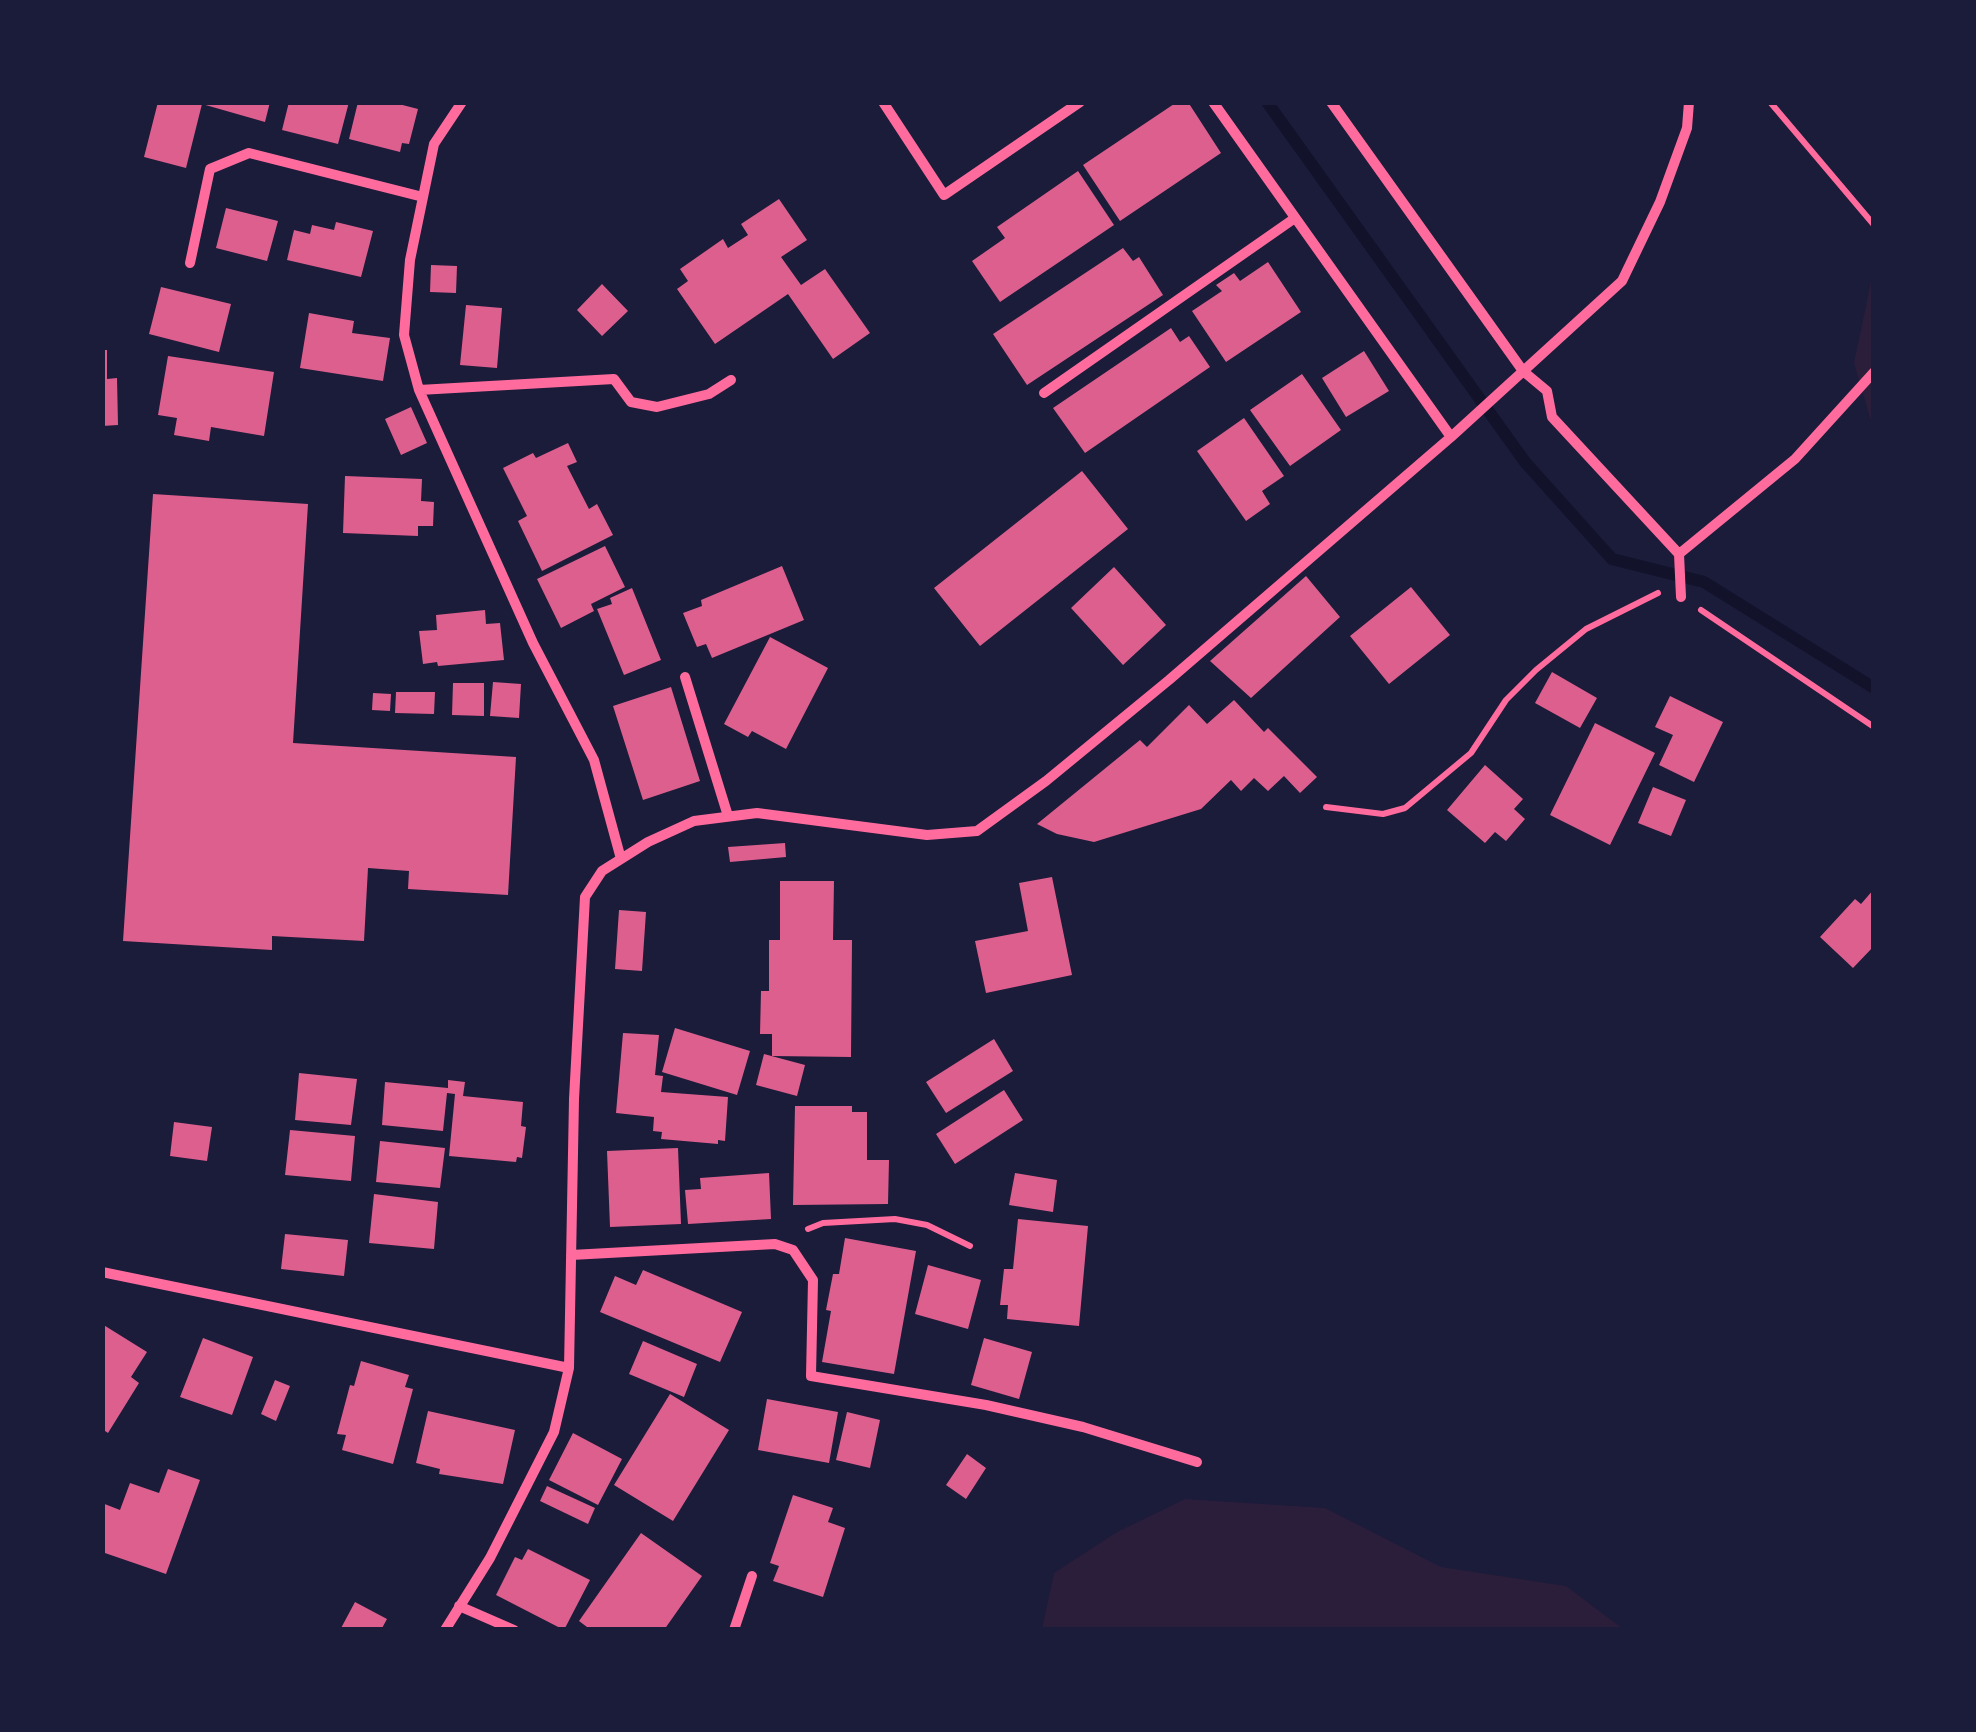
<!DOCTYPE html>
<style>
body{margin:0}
#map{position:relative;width:1976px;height:1732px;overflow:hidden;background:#1b1b3a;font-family:Overpass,sans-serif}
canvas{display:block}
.frame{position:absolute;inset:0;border:105px solid #1b1b3a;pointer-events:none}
</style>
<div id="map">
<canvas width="1976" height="1732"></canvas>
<div class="frame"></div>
</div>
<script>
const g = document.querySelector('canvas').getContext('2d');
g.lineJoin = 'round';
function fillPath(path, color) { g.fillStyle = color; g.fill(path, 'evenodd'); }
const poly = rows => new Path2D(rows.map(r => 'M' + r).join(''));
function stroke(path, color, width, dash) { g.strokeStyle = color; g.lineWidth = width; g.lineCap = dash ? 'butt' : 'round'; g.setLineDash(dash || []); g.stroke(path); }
fillPath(poly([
 [1873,272,1873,428,1854,363],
 [1185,1499,1325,1508,1441,1567,1566,1586,1623,1629,1042,1629,1054,1573,1117,1532]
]), '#2a1e3b');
stroke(poly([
 [1267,102,1525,462,1612,559,1704,582,1874,688]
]), '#12122b', 12);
fillPath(poly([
 [158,102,270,102,265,122,202,104,186,168,144,157],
 [289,102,349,102,338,144,282,130],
 [358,102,391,102,418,109,409,144,402,143,400,152,349,139],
 [1177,102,1188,102,1221,153,1120,221,1083,165],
 [1078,171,1114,225,1000,302,972,261,1005,238,997,227],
 [779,199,807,240,781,257,801,285,825,269,870,333,833,359,788,294,715,344,677,289,688,281,680,269,723,239,728,248,748,235,741,224],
 [226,208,278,221,267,261,216,248],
 [336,222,373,231,361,277,287,260,294,230,310,234,312,225,334,230],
 [1123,248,1133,261,1139,257,1163,295,1027,385,993,334],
 [1268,262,1301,312,1226,362,1192,311,1222,291,1216,285,1234,273,1240,281],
 [431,265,457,266,456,293,430,292],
 [602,284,628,311,602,336,577,310],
 [161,287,231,304,219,352,149,334],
 [466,305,502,308,497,368,460,365],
 [309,313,354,321,352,333,390,338,383,381,300,368],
 [1171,328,1180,342,1189,336,1210,367,1085,453,1053,408],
 [102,350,107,350,107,379,117,378,118,425,102,426],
 [1364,351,1389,391,1346,417,1322,378],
 [168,356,274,372,264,436,211,427,209,441,174,435,177,418,158,415],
 [1302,374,1341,430,1290,466,1250,410],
 [411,407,427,443,401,455,385,419],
 [1244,418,1284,476,1262,491,1270,504,1246,521,1197,451],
 [568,443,577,462,567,466,589,509,597,504,613,535,542,571,518,521,527,516,503,468,533,453,536,458],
 [1082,471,1128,529,980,646,934,588],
 [345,476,422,479,421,501,434,502,433,526,418,526,418,536,343,533],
 [153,494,308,504,293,743,516,757,508,895,408,889,409,871,368,868,364,941,272,936,272,950,123,941],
 [605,546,625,587,591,604,594,611,561,628,537,579],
 [782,566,804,620,712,658,706,644,697,647,683,613,702,606,701,600],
 [1114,567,1166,625,1123,665,1071,608],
 [1306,576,1340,617,1251,698,1210,661],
 [1411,587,1450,635,1389,684,1350,636],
 [632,588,661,660,624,675,597,609,612,604,610,598],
 [485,610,486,624,500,623,504,660,438,666,437,662,423,664,419,631,437,630,436,615],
 [770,637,828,668,786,749,752,731,748,737,724,724],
 [1552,672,1597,698,1580,728,1535,703],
 [493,682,521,684,519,718,490,716],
 [453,683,484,683,484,716,452,715],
 [671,687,700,781,643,800,613,706],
 [396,692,435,692,434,714,395,713],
 [373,693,391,694,390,711,372,710],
 [1670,696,1723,722,1694,782,1659,765,1673,735,1655,727],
 [1234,700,1264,732,1268,728,1317,777,1300,793,1284,776,1268,791,1254,778,1241,791,1231,780,1201,809,1094,842,1057,834,1037,824,1140,740,1147,747,1189,705,1207,724],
 [1595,723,1655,753,1610,845,1550,815],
 [1485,765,1523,799,1514,809,1525,819,1506,841,1495,832,1485,843,1447,810],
 [1653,787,1686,800,1671,836,1638,823],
 [785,843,786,857,730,862,728,847],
 [1052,877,1072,975,986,993,975,941,1028,931,1019,883],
 [780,881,834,881,833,940,852,940,851,1057,772,1056,772,1034,760,1034,761,991,769,991,769,940,780,940],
 [1874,889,1874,946,1853,968,1820,937,1855,899,1861,904],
 [619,910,646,912,642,971,615,969],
 [675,1028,750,1051,737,1095,662,1072],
 [623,1033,659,1035,655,1075,663,1076,661,1092,728,1097,725,1141,718,1140,718,1144,661,1139,662,1132,653,1131,654,1117,616,1113],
 [994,1039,1013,1071,946,1113,926,1082],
 [764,1054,805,1065,797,1096,756,1085],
 [299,1073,357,1079,351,1125,295,1120],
 [448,1080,465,1082,463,1096,523,1102,521,1126,526,1127,522,1158,517,1157,516,1162,449,1156,455,1094,447,1093,443,1131,382,1125,385,1082,448,1088],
 [1004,1090,1023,1120,955,1164,936,1134],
 [795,1106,852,1106,852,1112,867,1112,867,1160,889,1160,888,1204,793,1205],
 [174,1122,212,1127,207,1161,170,1156],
 [290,1130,355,1136,351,1181,285,1175],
 [380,1141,445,1148,440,1188,376,1182],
 [678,1148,681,1224,610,1227,607,1151],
 [769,1173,771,1219,688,1224,685,1190,701,1189,700,1178],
 [1015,1173,1057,1180,1053,1212,1009,1205],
 [374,1194,438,1202,434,1249,369,1243],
 [1018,1219,1088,1226,1079,1326,1007,1319,1008,1305,1000,1305,1004,1269,1013,1269],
 [285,1234,348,1240,344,1276,281,1269],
 [845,1238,916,1251,894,1374,822,1362,831,1311,826,1310,833,1274,839,1274],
 [928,1265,981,1280,968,1329,915,1314],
 [643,1270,742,1312,720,1362,600,1312,615,1276,636,1285],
 [102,1324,147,1352,131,1377,139,1383,108,1433,102,1429],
 [203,1338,253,1357,232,1415,180,1397],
 [984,1338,1032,1352,1019,1399,971,1385],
 [643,1341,697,1364,684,1397,629,1374],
 [361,1361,409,1375,405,1387,413,1389,393,1464,342,1450,346,1435,337,1434,350,1385,354,1386],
 [275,1380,290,1386,276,1421,261,1414],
 [670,1394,729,1430,673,1521,614,1485],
 [767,1399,838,1412,829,1463,758,1450],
 [428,1411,515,1430,503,1484,439,1474,440,1469,416,1463],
 [847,1412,880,1420,870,1468,836,1460],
 [573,1433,622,1459,598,1505,549,1480],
 [967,1454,986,1468,966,1499,946,1485],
 [168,1469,200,1480,166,1574,102,1552,102,1503,120,1510,130,1483,159,1493],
 [547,1486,595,1508,588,1524,540,1501],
 [793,1495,833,1508,828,1522,845,1528,823,1597,773,1581,779,1566,770,1563],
 [641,1533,702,1576,664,1630,591,1630,579,1621],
 [528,1549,590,1580,564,1630,496,1595,515,1557,522,1560],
 [355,1602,387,1619,381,1630,340,1630]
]), '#dd5f8e');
stroke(poly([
 [1770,102,1874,225],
 [1701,610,1874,727],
 [1326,807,1383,814,1405,808,1471,753,1506,700,1536,670,1586,629,1658,593],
 [808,1229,823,1223,895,1219,927,1225,970,1246]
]), '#ff6b9d', 6);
stroke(poly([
 [462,102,434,144,410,260,404,335,419,390,533,643,594,760,621,859],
 [883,102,944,195,1080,102],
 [1213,102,1451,437],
 [1331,102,1523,371,1547,391,1552,417,1679,554,1795,459,1874,372],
 [190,263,210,169,249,153,423,197],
 [419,390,614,379,631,402,657,407,709,394,731,380],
 [1044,393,1295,218],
 [1679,554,1681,597],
 [685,677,728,816],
 [571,1255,775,1244,793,1250,813,1280,811,1376,986,1405,1083,1427,1197,1462],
 [102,1272,569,1368],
 [459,1606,514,1630],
 [445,1630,490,1558,554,1432,569,1368,574,1099,585,897,602,871,648,842,694,821,757,813,927,835,977,831,1046,781,1169,680,1451,437,1622,281,1660,202,1687,128,1689,102],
 [734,1630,752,1576]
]), '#ff6b9d', 10);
</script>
